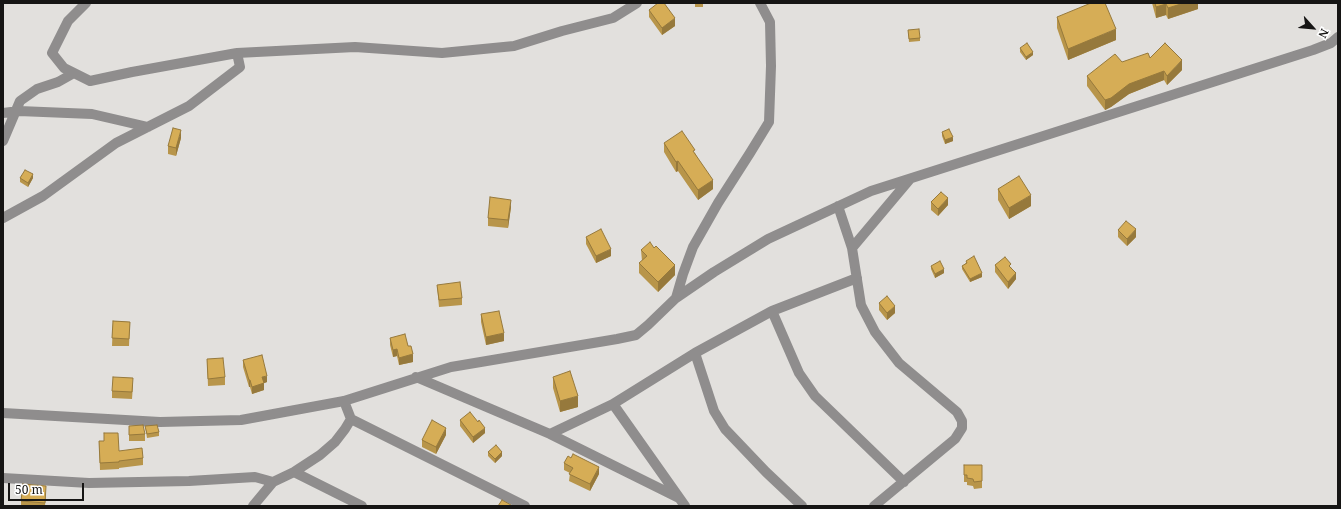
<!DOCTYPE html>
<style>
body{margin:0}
#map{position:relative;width:1341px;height:509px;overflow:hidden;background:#e2e0dd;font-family:"Noto Serif",serif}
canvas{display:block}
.frame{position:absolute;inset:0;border:4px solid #161514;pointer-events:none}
.north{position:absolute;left:1293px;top:8px;width:40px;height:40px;-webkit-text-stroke:3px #fff;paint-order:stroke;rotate:117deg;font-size:11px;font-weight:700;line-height:16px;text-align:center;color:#161514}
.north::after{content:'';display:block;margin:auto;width:14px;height:18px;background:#161514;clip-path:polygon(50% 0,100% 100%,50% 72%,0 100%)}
.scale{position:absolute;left:8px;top:483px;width:76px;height:18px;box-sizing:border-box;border:2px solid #161514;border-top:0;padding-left:5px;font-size:12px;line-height:14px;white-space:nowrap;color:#161514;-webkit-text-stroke:3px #fff;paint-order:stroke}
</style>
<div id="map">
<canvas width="1341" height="509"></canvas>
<div class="frame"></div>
<div class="north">N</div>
<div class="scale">50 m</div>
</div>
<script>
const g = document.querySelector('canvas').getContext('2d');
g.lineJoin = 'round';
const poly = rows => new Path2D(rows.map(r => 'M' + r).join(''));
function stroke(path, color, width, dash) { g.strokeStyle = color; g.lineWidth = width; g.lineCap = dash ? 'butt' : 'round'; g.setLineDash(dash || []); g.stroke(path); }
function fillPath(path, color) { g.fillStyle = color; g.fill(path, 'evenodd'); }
stroke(poly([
 [86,3,68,21,52,53,64,68,90,81,132,72,237,53,355,47,442,53,514,46,562,31,613,18,637,3],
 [3,113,19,111,92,114,148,127],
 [3,141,20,101,37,89,58,82,74,73],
 [838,206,852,248,861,305,875,332,899,363,957,412,962,421,962,428,955,439,874,506],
 [3,218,43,196,116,143,189,106,240,67,237,53],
 [852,248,910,179],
 [676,298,683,274,693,247,718,203,750,153,769,122,771,66,770,22,760,3],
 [772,311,799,373,815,396,904,482],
 [695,353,714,411,725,429,766,472,802,506],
 [416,377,550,434,679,498],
 [613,404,685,506],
 [3,413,160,422,241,420,344,401,451,367,617,339,636,335,648,325,676,298,714,272,768,239,871,191,1313,50,1331,43,1338,37],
 [351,419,525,506],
 [550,434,613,404,695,353,772,311,857,278],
 [294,472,362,506],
 [3,478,89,483,189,481,255,477,273,482],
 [253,506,273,482,294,472,320,455,335,442,345,429,351,419,344,401]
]), '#8f8d8d', 10);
fillPath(poly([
 [695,3,703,3,703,7,695,7],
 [1152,3,1198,3,1198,9,1168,19,1166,15,1156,18],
 [649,10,675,26,662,35,649,17],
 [1057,17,1116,40,1068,60,1057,28],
 [908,30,920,38,920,41,909,42],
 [1020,48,1033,55,1026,60,1020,52],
 [1150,58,1182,70,1167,85,1164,80,1129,94,1111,107,1105,110,1087,86,1087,76,1122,62],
 [942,132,953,141,945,144,942,136],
 [181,138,176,156,168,154,168,146],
 [664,143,695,153,713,189,698,200,678,171,676,172,664,152],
 [20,178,33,178,28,187,20,182],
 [998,189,1031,206,1009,219,998,200],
 [931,202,948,205,938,216,931,210],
 [511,207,508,228,488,226,488,218],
 [1118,230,1136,237,1127,246,1118,237],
 [586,237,611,256,596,263,586,244],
 [654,248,675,275,658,292,639,273,639,263,642,261,641,250],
 [966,261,982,277,970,282,962,269,962,266,966,263],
 [995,265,1011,267,1016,279,1008,289,995,272],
 [931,266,944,273,935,278,931,269],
 [437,285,462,298,462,305,439,307],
 [879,303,895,313,887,320,879,310],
 [481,314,504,341,486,345,481,322],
 [113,321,130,322,129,346,112,346],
 [390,338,408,346,413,362,399,365,397,356,393,357,390,345],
 [207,359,225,377,225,385,208,386],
 [243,360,267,382,264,383,264,390,252,394,250,387,249,387,243,367],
 [553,377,578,407,560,412,553,388],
 [133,385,132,399,112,398,112,391],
 [460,420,485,433,473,443,460,426],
 [129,426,145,434,145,441,129,441],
 [145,426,159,432,159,436,147,438],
 [446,435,436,454,422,447,422,440],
 [99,441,119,451,143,458,143,465,119,468,119,469,100,470],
 [488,452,502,456,495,463,488,456],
 [571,458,599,474,590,491,569,481,570,473,564,470,564,463],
 [982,465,982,488,974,489,973,486,967,485,967,482,964,482,964,475],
 [46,493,45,506,21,506,21,501]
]), '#b8954a');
fillPath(poly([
 [1184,3,1198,3,1198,9,1168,19,1168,8],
 [1166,4,1166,15,1156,18,1156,7],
 [675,18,675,26,662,35,662,28],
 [1116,29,1116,40,1068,60,1068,49],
 [1033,52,1033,55,1026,60,1026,57],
 [1182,60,1182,70,1167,85,1167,76],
 [1164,71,1164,80,1129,94,1111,107,1105,110,1105,100,1129,84],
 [181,130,181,138,176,156,176,148],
 [953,137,953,141,945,144,945,140],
 [678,161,678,171,676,172,676,162],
 [33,174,33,178,28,187,28,183],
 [713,180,713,189,698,200,698,190],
 [1031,195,1031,206,1009,219,1009,208],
 [948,198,948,205,938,216,938,209],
 [511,200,511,207,508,228,508,220],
 [1136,229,1136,237,1127,246,1127,239],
 [611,249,611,256,596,263,596,256],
 [675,265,675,275,658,292,658,282],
 [944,269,944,273,935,278,935,274],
 [982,273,982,277,970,282,970,279],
 [1016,273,1016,279,1008,289,1008,282],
 [895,306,895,313,887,320,887,313],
 [504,333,504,341,486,345,486,337],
 [397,349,397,356,393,357,393,350],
 [413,354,413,362,399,365,399,358],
 [267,376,267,382,262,384,262,377],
 [249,380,250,380,250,387,249,387],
 [264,383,264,390,252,394,252,387],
 [578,396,578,407,560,412,560,401],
 [446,428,446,435,436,454,436,447],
 [485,428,485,433,473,443,473,437],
 [502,452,502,456,495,463,495,459],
 [599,467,599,474,590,491,590,484]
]), '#96793c');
const building = poly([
 [658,3,664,3,675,18,662,28,649,10,658,3],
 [1091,3,1105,3,1116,29,1068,49,1057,17,1091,3],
 [1155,3,1184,3,1168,8,1166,4,1156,7,1155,3],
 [919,29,920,38,909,39,908,30,919,29],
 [1027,43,1033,52,1026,57,1020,48,1027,43],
 [1165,43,1182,60,1167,76,1164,71,1129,84,1111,98,1105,100,1087,76,1115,54,1122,62,1148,53,1150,58,1165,43],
 [173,128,181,130,176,148,168,146,173,128],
 [949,129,953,137,945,140,942,132,949,129],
 [682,131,695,150,693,151,713,180,698,190,678,161,676,162,664,143,682,131],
 [25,170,33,174,28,183,20,178,25,170],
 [1019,176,1031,195,1009,208,998,189,1019,176],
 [941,192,948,198,938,209,931,202,941,192],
 [490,197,511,200,508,220,488,218,490,197],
 [1126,221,1136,229,1127,239,1118,230,1126,221],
 [601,229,611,249,596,256,586,237,601,229],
 [650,242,654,248,656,246,675,265,658,282,639,263,647,256,641,250,650,242],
 [974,256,982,273,970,279,962,266,967,263,966,261,974,256],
 [1005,257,1011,264,1009,266,1016,273,1008,282,995,265,1005,257],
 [940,261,944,269,935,274,931,266,940,261],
 [460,282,462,298,439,300,437,285,460,282],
 [887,296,895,306,887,313,879,303,887,296],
 [499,311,504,333,486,337,481,314,499,311],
 [113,321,130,322,129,339,112,338,113,321],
 [405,334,408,346,411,346,413,354,399,358,397,349,393,350,390,338,405,334],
 [262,355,267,376,262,377,264,383,252,387,250,380,249,380,243,360,262,355],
 [223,358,225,377,208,379,207,359,223,358],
 [570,371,578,396,560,401,553,377,570,371],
 [113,377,133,378,132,392,112,391,113,377],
 [470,412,478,422,479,420,485,428,473,437,460,420,470,412],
 [432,420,446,428,436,447,422,440,432,420],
 [143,425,145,434,129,435,129,426,143,425],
 [157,425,159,432,147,434,145,426,157,425],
 [104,433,118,433,119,451,142,448,143,458,119,461,119,462,100,463,99,441,104,441,104,433],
 [496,445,502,452,495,459,488,452,496,445],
 [573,454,599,467,590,484,569,474,573,468,564,463,568,456,571,458,573,454],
 [964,465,982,465,982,481,974,482,973,479,967,478,967,475,964,475,964,465],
 [23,484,46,486,45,503,21,501,23,484],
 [502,500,511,505,510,506,498,506,502,500]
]);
fillPath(building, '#d6ad56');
stroke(building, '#96793c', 1);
</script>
